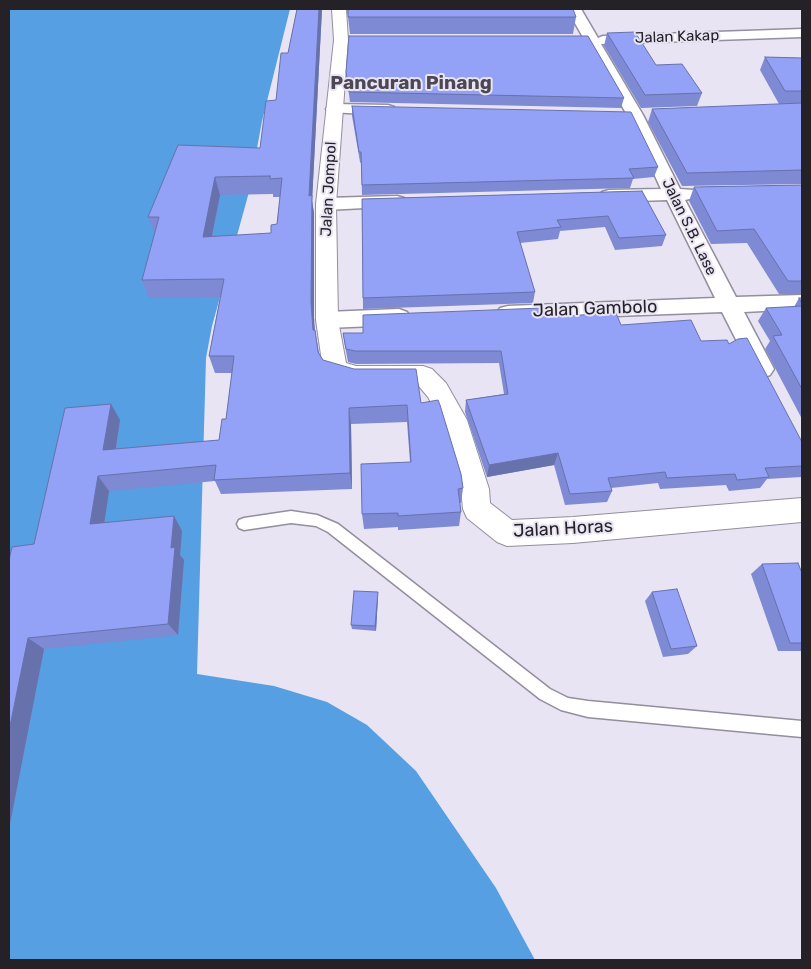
<!DOCTYPE html>
<style>
body{margin:0}
#map{position:relative;width:811px;height:969px;overflow:hidden;background:#e9e4f3;font-family:Rubik,sans-serif}
canvas{display:block}
.frame{position:absolute;inset:0;border:10px solid #242227;pointer-events:none}
</style>
<div id="map">
<canvas width="811" height="969"></canvas>
<div class="frame"></div>
</div>
<script>
const g = document.querySelector('canvas').getContext('2d');
g.lineJoin = 'round';
function fillPath(path, color) { g.fillStyle = color; g.fill(path, 'evenodd'); }
const poly = rows => new Path2D(rows.map(r => 'M' + r).join(''));
function stroke(path, color, width, dash) { g.strokeStyle = color; g.lineWidth = width; g.lineCap = dash ? 'butt' : 'round'; g.setLineDash(dash || []); g.stroke(path); }
function label(font, color, halo, rows, align = 'center') {
  g.font = font + ' Rubik,sans-serif'; g.lineWidth = 4; g.setLineDash([]); g.textBaseline = 'middle'; g.strokeStyle = halo; g.fillStyle = color; for (const [text, x, y, turn = 0] of rows) {
    g.save(); g.translate(x, y); g.rotate((+turn || 0) * Math.PI / 180); g.textAlign = isNaN(turn) ? turn : align; if (halo) g.strokeText(text, 0, 0); g.fillText(text, 0, 0); g.restore();
  }
}
fillPath(poly([
 [9,9,290,9,262,121,249,192,212,326,206,358,197,674,274,686,327,702,367,725,416,771,496,888,535,960,9,960]
]), '#559fe2');
const lane = poly([
 [291,511,317,515,338,524,550,689,568,698,588,701,802,721,802,737,588,717,561,710,540,699,328,532,316,526,291,523,244,530,239,528,237,524,239,520,244,518,291,511]
]);
const street = poly([
 [567,9,581,9,598,38,603,36,802,29,802,37,601,44,643,115,680,189,694,190,696,194,694,198,685,200,736,297,802,295,802,309,744,312,774,369,770,375,762,378,754,375,722,312,508,320,500,318,497,313,500,308,508,306,715,298,667,200,609,202,602,200,600,196,602,192,609,190,661,189,627,115,567,9],
 [334,104,388,105,394,107,396,110,394,113,388,115,328,112,326,109,328,106,334,104],
 [397,196,404,198,406,202,404,206,326,210,319,208,317,204,319,200,326,198,397,196],
 [399,309,407,312,410,317,407,322,399,325,327,328,319,325,316,320,319,315,327,312,399,309]
]);
const secondary = poly([
 [332,9,346,9,348,40,336,204,338,320,346,363,356,366,423,366,432,369,446,383,467,420,489,489,490,503,512,520,573,517,802,498,802,522,573,543,507,546,497,542,467,518,463,509,461,489,441,421,428,397,417,384,356,384,326,375,323,369,316,320,316,204,334,40,332,9]
]);
stroke(lane, '#938e9c', 3);
stroke(street, '#938e9c', 3);
stroke(secondary, '#938e9c', 2);
fillPath(lane, '#fff');
fillPath(street, '#fff');
fillPath(secondary, '#fff');
fillPath(poly([
 [297,9,322,9,312,201,314,213,314,320,315,330,319,353,323,360,421,403,463,488,461,503,460,503,461,512,459,526,398,530,398,527,364,529,362,514,410,462,407,422,351,424,352,489,221,494,215,481,109,491,104,523,174,516,182,531,180,555,184,560,178,635,44,649,9,829,9,560,34,544,120,420,116,449,219,440,226,419,232,373,215,373,209,356,220,297,149,298,142,280,155,233,148,217,260,148,276,100,288,53],
 [273,194,273,197,280,197,277,224,271,233,212,237,220,195],
 [347,9,576,17,573,34,350,34],
 [607,33,656,65,702,93,697,106,641,108,604,46],
 [765,57,802,58,802,184,682,186,648,122,652,109,795,104,779,104,760,70],
 [346,72,624,98,621,108,350,102],
 [352,106,658,167,654,177,633,179,630,188,362,195,361,163,360,162,352,116],
 [802,185,802,294,779,294,747,243,711,244,689,201,694,187],
 [642,191,666,235,662,246,615,250,605,227,560,231,558,239,520,243,535,292,533,303,363,309,362,199],
 [799,298,802,298,802,419,765,349,770,341,758,321,766,308,794,307],
 [545,317,621,325,701,341,729,344,802,442,802,477,767,479,760,488,729,491,726,485,660,489,658,483,611,488,612,491,607,502,565,505,554,465,487,477,465,412,466,400,504,394,499,363,356,364,348,362,345,346,343,333,363,333],
 [762,564,802,573,802,651,778,651,751,574],
 [378,592,378,596,376,631,352,629,351,625],
 [652,592,697,646,688,654,663,657,645,601]
]), '#7e8ad4');
fillPath(poly([
 [319,9,322,9,312,201,314,213,314,320,316,347,313,330,311,302,309,196],
 [215,177,220,195,208,255,203,237],
 [111,404,120,420,113,466,103,450],
 [349,408,351,424,352,489,350,473],
 [558,453,554,465,487,477,489,465],
 [98,476,109,491,102,538,90,524],
 [174,516,182,531,180,555,184,560,178,635,168,624,171,548],
 [378,592,378,596,376,631,375,626],
 [28,638,44,649,9,829,9,731]
]), '#6771ac');
const building = poly([
 [297,9,319,9,309,196,312,195,311,302,313,330,315,330,318,352,323,360,354,369,416,369,421,403,438,400,440,405,461,474,463,488,458,489,461,512,398,516,398,513,362,514,361,464,411,462,407,405,349,408,350,473,214,480,216,465,98,476,90,524,174,516,171,548,175,547,168,624,28,638,9,731,9,560,12,547,34,544,65,408,111,404,103,450,219,440,222,419,226,419,234,356,209,356,224,279,142,280,159,217,148,217,178,145,260,148,266,101,276,100,281,53,288,53,297,9],
 [270,176,270,179,282,178,277,224,271,225,271,233,203,237,215,177,270,176],
 [348,9,573,9,576,17,348,17,348,9],
 [635,32,656,65,682,64,702,93,645,95,607,33,635,32],
 [349,36,588,36,624,98,349,92,346,72,349,36],
 [765,57,802,58,802,91,785,91,765,57],
 [802,103,802,170,687,173,652,109,802,103],
 [352,106,631,112,658,167,629,169,634,178,362,185,361,152,359,152,352,106],
 [802,185,802,281,788,281,754,229,717,231,694,187,802,185],
 [642,191,666,235,619,238,608,216,557,220,561,227,517,232,535,292,363,298,362,199,642,191],
 [799,298,802,298,802,304,799,298],
 [802,306,802,389,773,336,782,335,766,308,802,306],
 [542,308,545,317,616,313,621,325,691,320,701,341,727,340,729,344,738,339,747,338,802,442,802,466,765,468,769,477,737,480,735,474,667,478,665,472,608,478,612,491,570,494,558,453,489,465,466,400,508,394,501,351,355,351,346,349,343,333,363,333,363,315,542,308],
 [798,563,802,573,802,643,790,643,762,564,798,563],
 [677,589,697,646,671,649,652,592,677,589],
 [354,591,378,592,375,626,351,625,354,591]
]);
fillPath(building, '#93a1f6');
stroke(building, '#6771ac', 1);
label('15px', '#242227', '#e9e4f3', [
 ["Jalan Kakap",677,37,-2],
 ["Jalan Jompol",329,189,-87],
 ["Jalan S.B. Lase",689,227,64]
]);
label('18px', '#242227', '#e9e4f3', [
 ["Jalan Gambolo",595,309,-2],
 ["Jalan Horas",563,529,-3]
]);
label('bold 19px', '#4c4753', '#e9e4f3', [
 ["Pancuran Pinang",411,84]
]);
</script>
